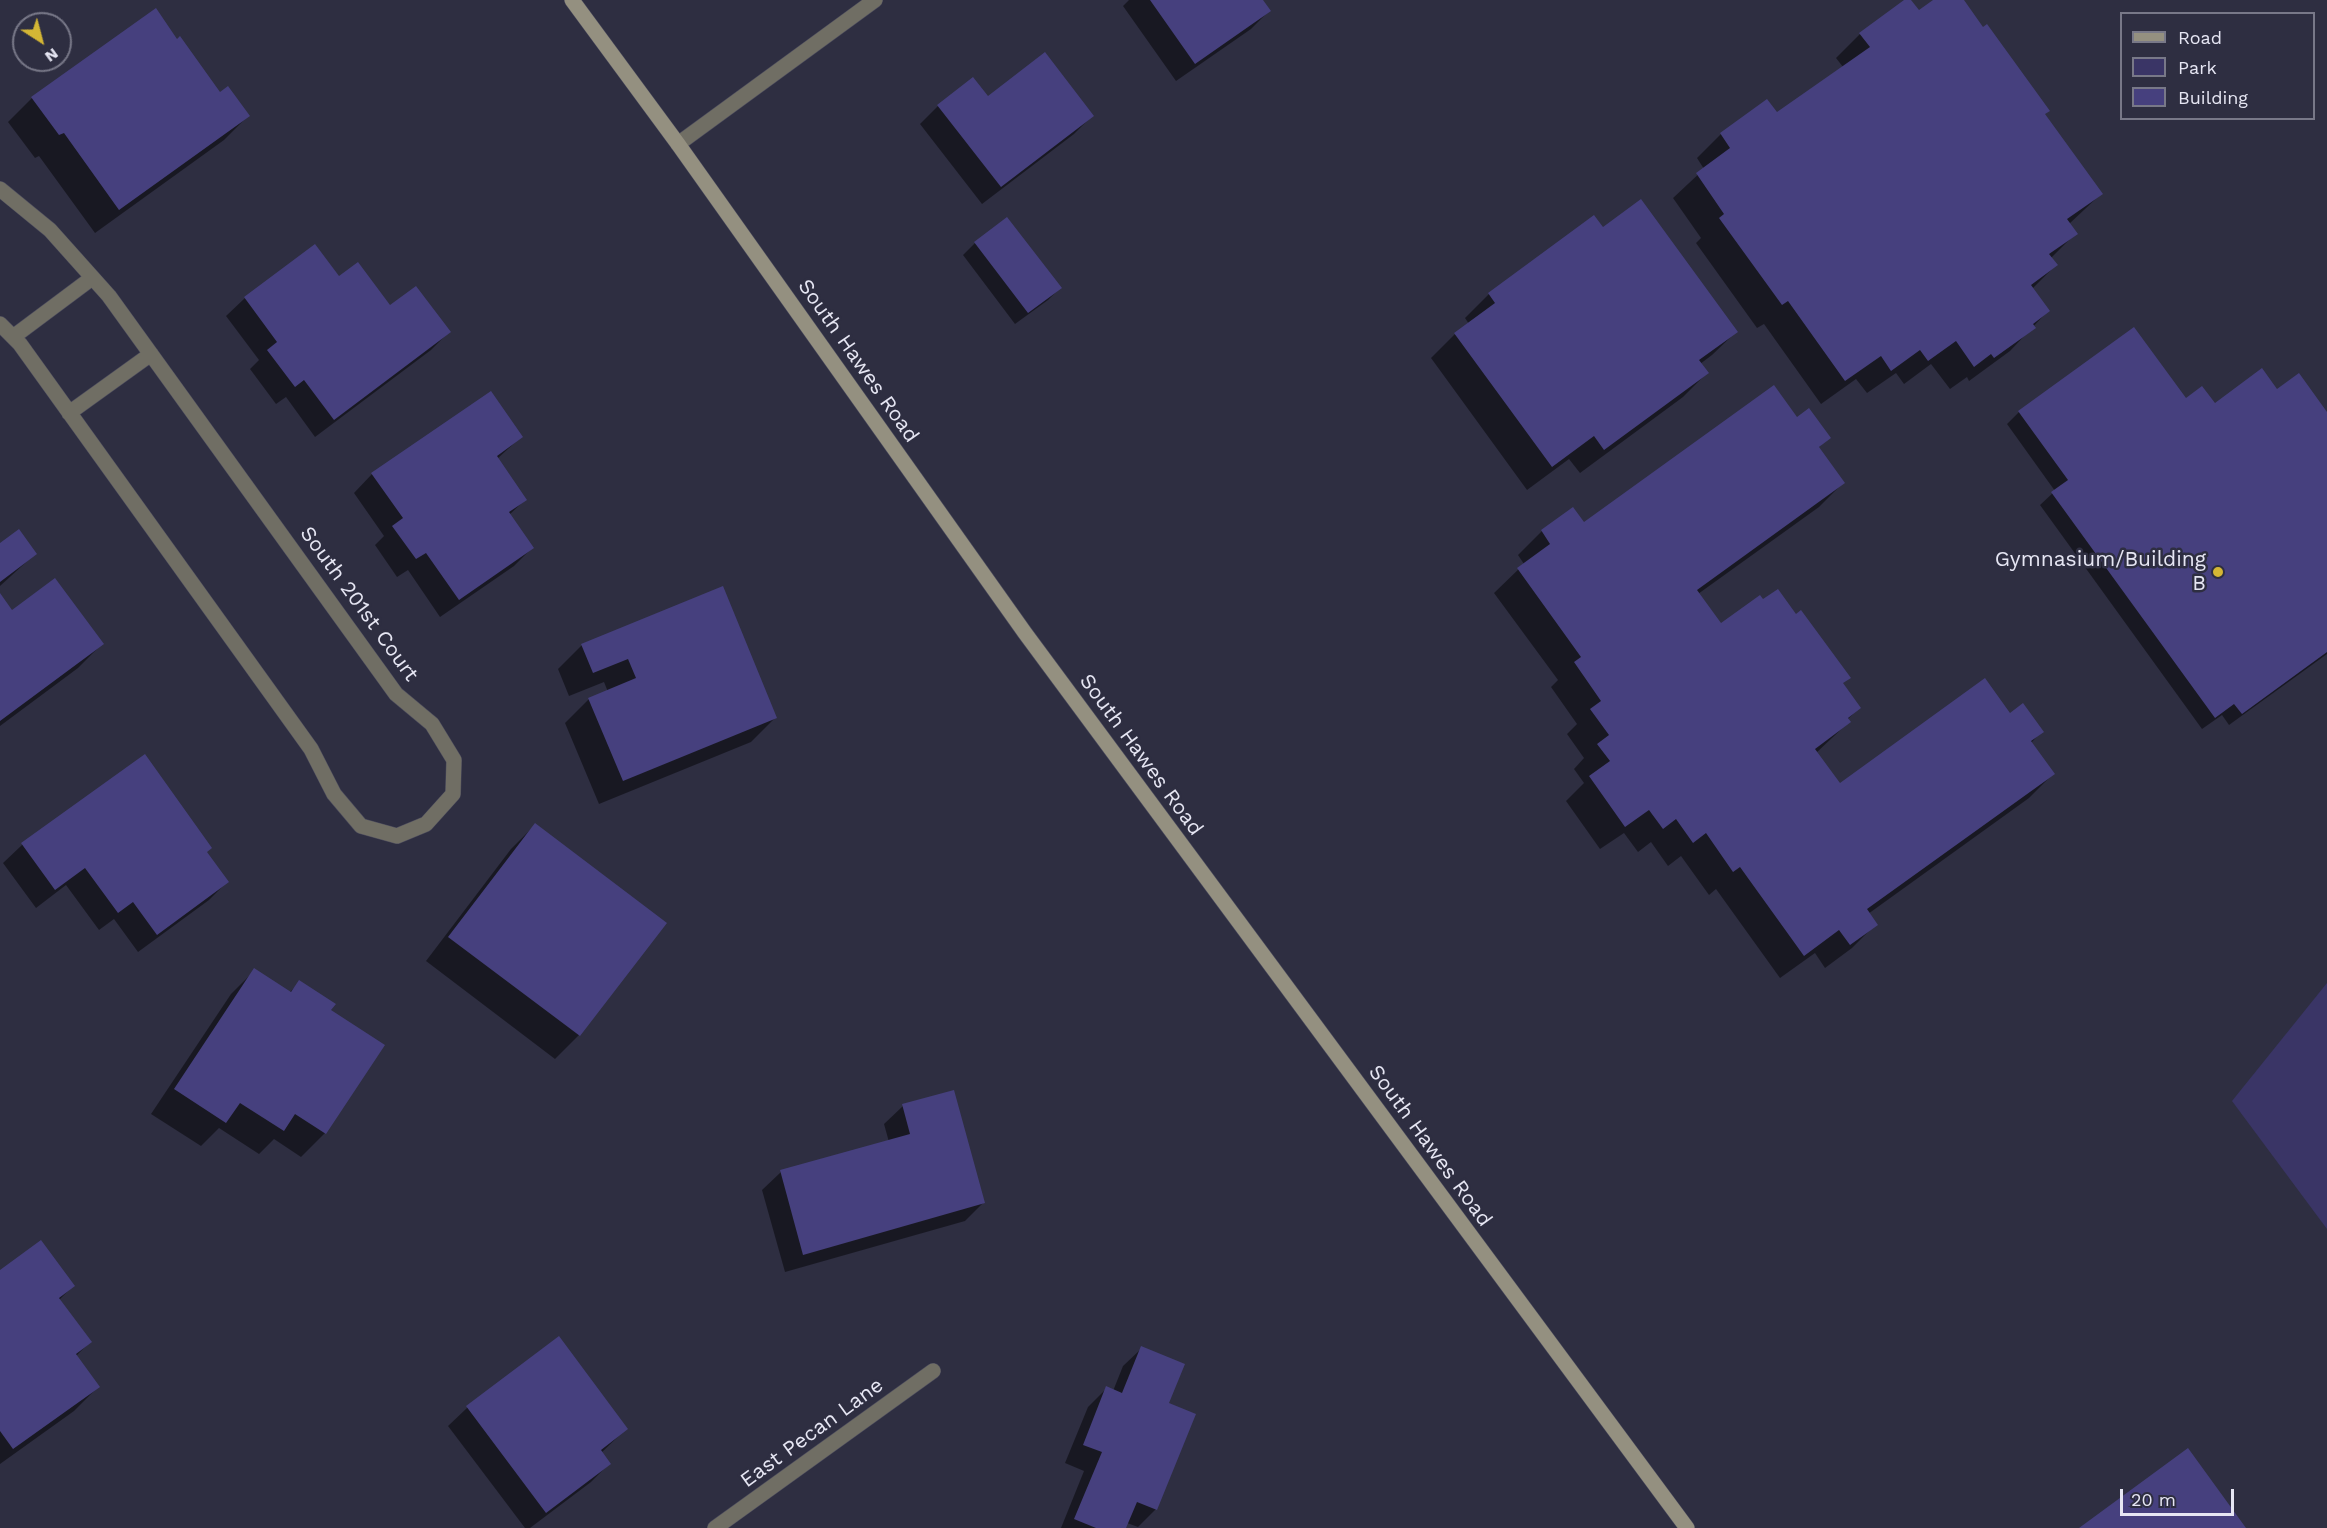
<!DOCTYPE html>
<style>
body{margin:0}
#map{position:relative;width:2327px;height:1528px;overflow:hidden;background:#2e2e41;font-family:"Work Sans",sans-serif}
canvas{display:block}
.legend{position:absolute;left:2120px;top:12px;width:195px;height:108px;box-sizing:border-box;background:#2e2e41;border:2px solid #787888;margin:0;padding:8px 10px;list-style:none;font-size:18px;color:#e6e6f3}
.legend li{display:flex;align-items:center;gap:12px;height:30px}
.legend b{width:30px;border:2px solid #787888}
.north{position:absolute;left:12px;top:12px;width:60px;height:60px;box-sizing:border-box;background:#2e2e41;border:2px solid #787888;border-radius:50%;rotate:144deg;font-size:16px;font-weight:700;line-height:24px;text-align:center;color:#e6e6f3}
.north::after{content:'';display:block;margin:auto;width:21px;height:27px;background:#d4b635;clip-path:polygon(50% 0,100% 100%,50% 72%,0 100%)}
.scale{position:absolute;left:2120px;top:1489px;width:114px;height:27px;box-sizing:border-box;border:3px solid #e6e6f3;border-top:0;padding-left:8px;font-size:18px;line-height:21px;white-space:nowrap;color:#e6e6f3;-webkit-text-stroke:4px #2e2e41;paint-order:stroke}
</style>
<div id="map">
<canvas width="2327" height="1528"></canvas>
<ul class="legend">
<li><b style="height:8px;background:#949080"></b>Road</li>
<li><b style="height:16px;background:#3a3566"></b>Park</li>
<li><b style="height:16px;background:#46407e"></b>Building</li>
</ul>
<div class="north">N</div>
<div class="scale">20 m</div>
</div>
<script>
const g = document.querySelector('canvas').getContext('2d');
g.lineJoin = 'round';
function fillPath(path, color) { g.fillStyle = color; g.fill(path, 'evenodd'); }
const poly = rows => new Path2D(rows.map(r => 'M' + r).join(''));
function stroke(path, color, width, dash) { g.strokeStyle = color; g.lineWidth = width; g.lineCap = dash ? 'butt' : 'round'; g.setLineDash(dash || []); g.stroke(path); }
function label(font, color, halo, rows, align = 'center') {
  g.font = font + ' "Work Sans",sans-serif'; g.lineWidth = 5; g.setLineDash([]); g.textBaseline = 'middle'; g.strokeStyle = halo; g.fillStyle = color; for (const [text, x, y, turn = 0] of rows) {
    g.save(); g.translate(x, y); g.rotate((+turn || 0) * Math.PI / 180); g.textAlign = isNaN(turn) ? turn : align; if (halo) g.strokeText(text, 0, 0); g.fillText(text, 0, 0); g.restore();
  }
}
fillPath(poly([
 [2327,983,2327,1229,2232,1101]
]), '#3a3566');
fillPath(poly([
 [1129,0,1261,0,1269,11,1251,29,1176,81,1123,6],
 [1907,0,1910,0,1918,12,1936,0,1962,0,2101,194,2069,224,2076,233,2051,258,2056,265,2032,289,2048,311,2010,351,1969,381,1967,377,1950,389,1931,364,1904,384,1896,373,1867,393,1856,379,1821,404,1764,324,1757,328,1696,243,1701,238,1673,198,1704,169,1697,158,1721,134,1767,101,1777,115,1843,67,1836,58,1860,34],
 [220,94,248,116,224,140,95,233,39,156,35,158,8,122,32,98],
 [987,98,1092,116,1074,134,982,204,920,124,938,106],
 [1594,217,1603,229,1736,332,1712,355,1700,364,1707,373,1683,397,1580,473,1569,459,1527,490,1431,358,1455,334,1469,324,1465,318,1489,294],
 [1007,219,1060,288,1048,300,1015,324,963,255,975,243],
 [339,279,390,308,449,332,431,350,315,437,286,397,276,404,250,369,259,360,226,316,245,298],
 [2277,391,2327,414,2327,654,2229,725,2222,715,2202,729,2040,505,2055,491,2007,424,2019,412,2186,400,2214,405],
 [1797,419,1829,438,1818,448,1843,483,1819,507,1698,594,1721,625,1842,684,1859,708,1847,720,1849,722,1816,753,1839,786,2009,715,2042,731,2031,743,2053,774,2029,798,1868,914,1876,924,1852,948,1825,968,1815,953,1780,978,1716,889,1709,895,1681,856,1668,866,1651,842,1638,852,1624,833,1600,849,1566,801,1584,783,1574,769,1584,758,1567,734,1577,724,1551,687,1558,680,1494,593,1524,564,1518,555,1542,531,1573,509,1584,524],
 [521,437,497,459,525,500,509,515,532,548,514,566,440,617,408,570,397,577,375,545,384,536,354,493,372,474],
 [0,545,35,554,0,586],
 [722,588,775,718,751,742,599,804,565,723,589,699,608,692,604,682,569,696,558,669,582,645],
 [0,596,12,612,102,644,78,668,0,726],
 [144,756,206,853,227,882,209,900,138,952,114,919,99,930,66,885,36,908,3,863,22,845],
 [535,825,665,923,579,1035,555,1059,426,961,511,849],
 [255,970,289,993,300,982,329,1011,325,1133,301,1157,274,1139,259,1154,219,1128,201,1146,151,1114,231,994],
 [903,1106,983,1203,965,1221,785,1272,762,1190,781,1172,889,1142,884,1124],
 [0,1271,73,1286,59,1300,90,1342,76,1356,98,1387,74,1411,0,1464],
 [558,1339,626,1429,601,1453,609,1464,591,1482,530,1528,525,1528,448,1426,467,1408],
 [1142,1348,1167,1404,1156,1509,1138,1527,1127,1523,1125,1528,1061,1528,1084,1471,1065,1463,1088,1407,1107,1388,1113,1391,1123,1366]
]), '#0007');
fillPath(poly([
 [1150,0,1263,0,1271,11,1195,64],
 [1904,0,1911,0,1919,10,1933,0,1964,0,1983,27,1987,24,2050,111,2045,114,2103,194,2067,219,2078,234,2049,254,2058,265,2031,285,2050,311,2033,324,2036,328,1994,358,1991,354,1974,367,1956,341,1928,361,1920,350,1891,371,1881,356,1845,381,1788,301,1782,305,1719,218,1724,214,1696,173,1730,148,1720,133,1767,99,1777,112,1870,47,1859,33],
 [156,8,177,39,180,36,220,92,228,86,250,116,119,210,64,133,59,135,31,97],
 [1045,52,1094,116,1001,187,937,105,973,77,988,96],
 [1641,199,1738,332,1699,360,1709,373,1604,450,1594,436,1552,467,1454,333,1495,303,1488,293,1594,215,1603,227],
 [1007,217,1062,288,1028,313,974,242],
 [315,244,339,276,358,262,390,305,416,286,451,332,334,420,304,380,295,387,267,350,277,342,244,297],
 [2134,327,2186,398,2202,386,2215,403,2262,368,2277,389,2299,373,2327,412,2327,652,2242,714,2234,704,2215,718,2051,492,2068,480,2018,411],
 [1774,385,1797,417,1809,408,1831,438,1819,447,1845,483,1697,590,1721,623,1760,595,1763,599,1778,589,1796,614,1801,610,1851,678,1843,683,1861,708,1848,718,1851,722,1815,749,1840,783,1985,678,2010,713,2023,703,2044,732,2031,741,2055,774,1867,909,1878,925,1850,945,1839,930,1804,956,1740,867,1733,872,1706,833,1693,843,1676,819,1663,829,1649,810,1625,827,1589,776,1610,761,1597,744,1609,735,1590,709,1601,701,1574,662,1581,657,1517,568,1550,544,1541,530,1573,507,1584,522],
 [491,391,523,437,497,456,527,500,509,512,534,548,459,600,426,553,416,559,392,526,403,518,371,473],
 [19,529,37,554,0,582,0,543],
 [55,578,104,644,0,721,0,593,12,610],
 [723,586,777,718,623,781,588,698,636,678,628,659,593,673,581,644],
 [145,754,212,848,207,852,229,882,157,935,133,902,118,913,85,868,55,890,21,843],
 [535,823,667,923,580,1036,448,937],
 [254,968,291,992,299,980,336,1004,331,1010,385,1045,326,1134,295,1114,284,1131,240,1103,226,1123,174,1089],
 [954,1090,985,1203,803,1255,780,1170,910,1134,902,1104],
 [41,1240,75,1286,59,1298,92,1342,76,1354,100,1387,13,1449,0,1431,0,1270],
 [559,1336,628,1429,601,1450,611,1464,546,1513,466,1406],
 [1141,1346,1185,1364,1169,1403,1196,1414,1157,1510,1137,1502,1126,1528,1096,1528,1074,1519,1102,1452,1083,1445,1106,1386,1122,1393],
 [2188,1448,2246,1528,2079,1528]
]), '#46407e');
const street = poly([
 [678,144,875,0],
 [0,189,50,230,109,296,396,694,432,724,454,760,453,794,426,824,397,836,361,826,334,794,311,749,20,344,0,324],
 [13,337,92,278],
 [69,413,151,354],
 [715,1528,933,1371]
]);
const secondary = poly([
 [572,0,678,144,1025,633,1687,1528]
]);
stroke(street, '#4b4b5d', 16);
stroke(secondary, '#4b4b5d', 16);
stroke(street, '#706e64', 15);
stroke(secondary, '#949080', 15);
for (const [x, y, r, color] of [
 [2218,572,6,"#d4b635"]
]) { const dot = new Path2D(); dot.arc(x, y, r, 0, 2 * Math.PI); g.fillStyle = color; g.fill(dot); stroke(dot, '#2e2e41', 2); }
label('21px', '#e6e6f3', '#2e2e41', [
 ["South Hawes Road",858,361,55],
 ["South 201st Court",359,604,54],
 ["South Hawes Road",1141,755,54],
 ["South Hawes Road",1430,1146,54],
 ["East Pecan Lane",812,1433,-36]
]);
label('21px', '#e6e6f3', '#2e2e41', [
 ["Gymnasium/Building",2206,560],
 ["B",2206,584]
], 'right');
</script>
